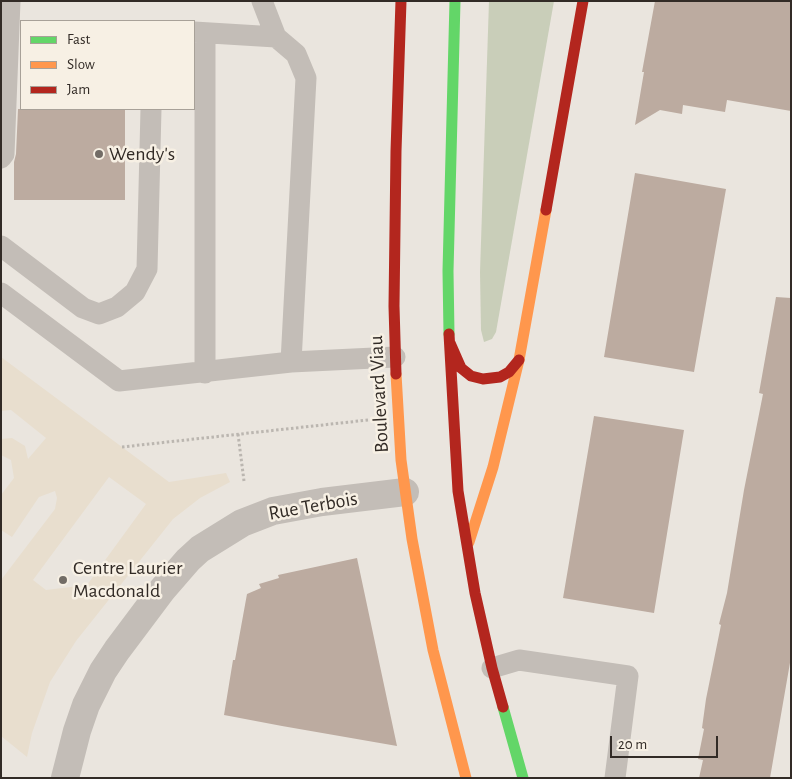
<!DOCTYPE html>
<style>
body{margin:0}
#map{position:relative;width:792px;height:779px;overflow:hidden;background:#eae5de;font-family:"Alegreya Sans",sans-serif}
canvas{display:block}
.frame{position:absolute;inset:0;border:2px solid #322b26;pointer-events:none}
.legend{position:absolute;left:20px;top:20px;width:175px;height:90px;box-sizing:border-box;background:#f7f0e4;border:1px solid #a8a198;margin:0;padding:6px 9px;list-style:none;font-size:15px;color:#322b26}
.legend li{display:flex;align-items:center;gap:10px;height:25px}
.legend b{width:25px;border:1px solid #a8a198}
.scale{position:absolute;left:610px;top:736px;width:108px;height:22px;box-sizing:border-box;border:2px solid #322b26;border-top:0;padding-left:6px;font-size:15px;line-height:18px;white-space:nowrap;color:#322b26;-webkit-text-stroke:4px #f7f0e4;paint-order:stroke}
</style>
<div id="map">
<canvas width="792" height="779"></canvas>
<div class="frame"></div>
<ul class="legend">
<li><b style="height:6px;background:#63d668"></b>Fast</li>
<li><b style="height:6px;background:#ff974d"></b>Slow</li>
<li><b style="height:6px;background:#b3261e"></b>Jam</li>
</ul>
<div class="scale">20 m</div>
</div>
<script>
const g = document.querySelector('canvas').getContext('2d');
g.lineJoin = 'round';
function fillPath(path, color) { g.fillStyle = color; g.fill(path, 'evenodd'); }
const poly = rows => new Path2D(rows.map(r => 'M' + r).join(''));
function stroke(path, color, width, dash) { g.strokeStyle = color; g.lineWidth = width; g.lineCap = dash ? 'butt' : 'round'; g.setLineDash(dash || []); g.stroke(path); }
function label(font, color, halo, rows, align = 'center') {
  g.font = font + ' "Alegreya Sans",sans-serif'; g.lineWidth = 5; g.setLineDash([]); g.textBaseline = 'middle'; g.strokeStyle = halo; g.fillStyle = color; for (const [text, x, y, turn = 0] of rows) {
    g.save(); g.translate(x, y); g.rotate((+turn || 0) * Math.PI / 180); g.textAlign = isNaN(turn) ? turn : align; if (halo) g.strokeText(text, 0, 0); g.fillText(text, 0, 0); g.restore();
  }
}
fillPath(poly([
 [489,1,554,1,496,332,492,339,484,342,481,330,480,272]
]), '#c9ceb9');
fillPath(poly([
 [1,357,169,482,226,473,230,482,200,498,173,519,76,641,50,682,32,733,27,757,1,736,1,580,55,509,57,498,55,491,39,497,12,537,1,530,1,495,14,478,11,460,1,455,1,439,12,438,25,446,28,459,46,438,11,410,1,411],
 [109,477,146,504,87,585,46,590,33,580]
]), '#e8dece');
fillPath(poly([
 [655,1,791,1,791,111,727,100,725,112,683,105,682,114,660,110,635,125,644,72,642,72],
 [18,109,125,109,125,200,14,200,14,162,16,154],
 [635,173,726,189,694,372,604,357],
 [776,297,791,298,791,657,770,778,699,778,703,760,698,759,704,729,702,728,706,699,721,625,719,624,727,593,744,490,763,394,759,393],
 [594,416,684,430,654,613,563,598],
 [357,558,397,746,282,726,224,715,233,660,235,660,247,594,261,588,259,584,279,578,278,575]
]), '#bcaba0');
stroke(poly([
 [238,434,244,481],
 [122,447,368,420]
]), '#bbb6b0', 3, [2.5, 2.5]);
stroke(poly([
 [262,1,276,37],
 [194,32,276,37,296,54,306,78,291,362],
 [1,158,4,154,10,1],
 [1,246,83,308,99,314,117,307,135,292,147,269,151,109],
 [1,293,119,381,291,362,395,357],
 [205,373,205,33],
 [492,668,519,660,628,676,615,778]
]), '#c3bdb7', 21);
stroke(poly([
 [65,778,77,731,86,705,103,671,117,650,162,590,188,560,200,549,242,523,273,511,322,502,405,492]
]), '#c3bdb7', 28);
stroke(poly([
 [449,334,448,271,455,1],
 [503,707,523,778]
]), '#63d668', 11);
stroke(poly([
 [396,374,401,460,412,539,433,650,466,778],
 [469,542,493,467,519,360,546,210]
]), '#ff974d', 11);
stroke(poly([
 [546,210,583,1],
 [449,334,458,491,475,593,492,668,503,707],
 [450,343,461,368,471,376,483,379,500,377,509,372,519,360],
 [396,374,394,306,396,151,401,1]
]), '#b3261e', 11);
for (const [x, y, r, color] of [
 [99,154,5,"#726c66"],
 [63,580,5,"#726c66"]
]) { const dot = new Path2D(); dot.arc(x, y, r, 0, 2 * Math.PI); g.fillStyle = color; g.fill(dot); stroke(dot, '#f7f0e4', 2); }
label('20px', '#322b26', '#f7f0e4', [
 ["Wendy's",109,154],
 ["Centre Laurier",73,568],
 ["Macdonald",73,591]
], 'left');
label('20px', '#322b26', '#f7f0e4', [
 ["Boulevard Viau",379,394,-93],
 ["Rue Terbois",313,506,-10]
]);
</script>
